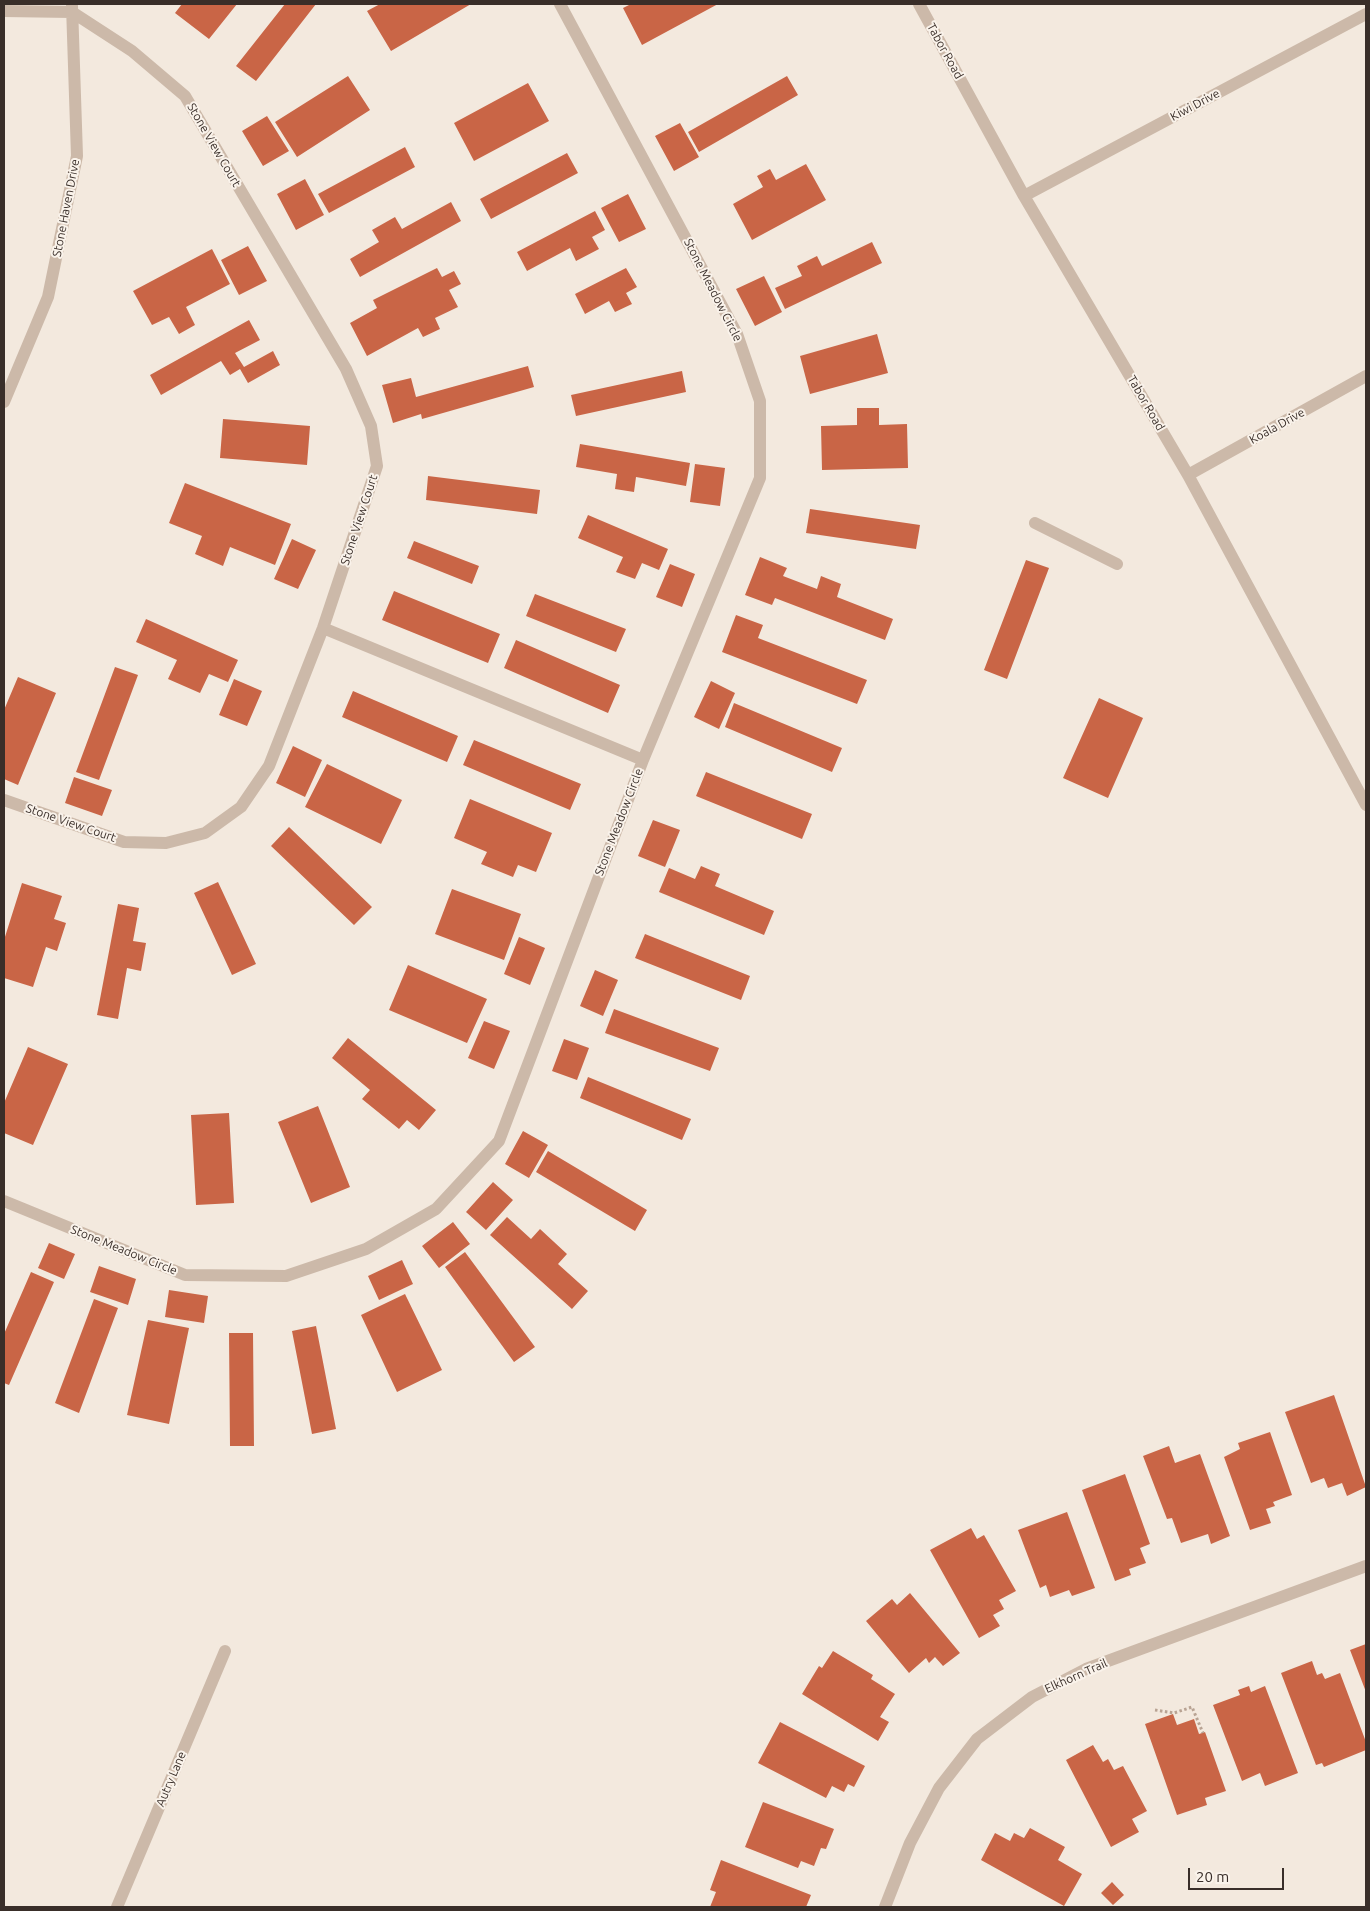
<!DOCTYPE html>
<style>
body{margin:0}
#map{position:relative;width:1370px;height:1911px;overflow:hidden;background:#f3e9de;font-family:Ubuntu,sans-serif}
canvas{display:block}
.frame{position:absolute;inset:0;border:5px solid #392e29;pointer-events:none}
.scale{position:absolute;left:1188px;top:1868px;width:96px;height:22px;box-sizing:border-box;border:2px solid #392e29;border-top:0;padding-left:6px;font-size:15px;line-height:18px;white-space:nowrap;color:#392e29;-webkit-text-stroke:4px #faf3eb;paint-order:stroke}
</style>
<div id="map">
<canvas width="1370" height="1911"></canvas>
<div class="frame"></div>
<div class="scale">20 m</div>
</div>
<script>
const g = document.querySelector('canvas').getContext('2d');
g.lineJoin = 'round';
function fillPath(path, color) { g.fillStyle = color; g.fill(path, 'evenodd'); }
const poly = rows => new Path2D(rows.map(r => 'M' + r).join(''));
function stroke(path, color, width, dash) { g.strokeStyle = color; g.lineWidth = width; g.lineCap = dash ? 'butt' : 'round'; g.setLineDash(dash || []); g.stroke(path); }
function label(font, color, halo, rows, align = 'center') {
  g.font = font + ' Ubuntu,sans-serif'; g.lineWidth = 4; g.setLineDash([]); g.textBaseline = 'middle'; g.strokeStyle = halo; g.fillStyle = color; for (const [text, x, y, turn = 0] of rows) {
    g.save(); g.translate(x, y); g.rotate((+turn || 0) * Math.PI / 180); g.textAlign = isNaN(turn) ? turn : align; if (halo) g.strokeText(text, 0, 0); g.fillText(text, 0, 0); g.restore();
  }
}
fillPath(poly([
 [182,4,237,4,209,39,175,13],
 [285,4,316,4,256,81,236,66],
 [380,4,471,4,391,51,367,11],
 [631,4,718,4,642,45,623,8],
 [348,76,370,110,297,157,275,122],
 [787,76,798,95,699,152,688,132],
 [528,83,549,121,474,161,454,123],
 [267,116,289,151,263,166,242,131],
 [680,123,699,157,674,171,655,136],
 [405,147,415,167,329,213,318,194],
 [567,153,578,173,491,219,480,199],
 [806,164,826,200,752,240,733,204,763,187,757,176,770,169,776,180],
 [305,179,324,215,296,230,277,194],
 [628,194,646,229,619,242,601,208],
 [451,202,461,221,360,277,350,259,379,242,372,230,395,217,402,229],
 [595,211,605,230,592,237,599,249,576,261,570,248,527,271,517,252],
 [872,242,882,263,785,309,775,288,802,276,797,266,817,256,822,266],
 [248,246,267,281,239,295,221,260],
 [212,249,230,284,186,307,195,325,179,334,169,317,152,325,133,291],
 [437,268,442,277,454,271,461,284,449,290,458,307,435,318,440,329,423,337,418,328,367,356,350,323,377,308,373,300],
 [626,268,637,287,626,293,632,304,615,312,609,301,585,314,575,294],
 [764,276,782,312,755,326,736,289],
 [249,320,260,340,235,353,244,367,273,351,280,365,248,383,240,369,230,375,221,361,161,395,150,375],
 [877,334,888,373,810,394,800,356],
 [528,366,534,387,422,419,421,414,393,423,382,385,411,378,416,397],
 [682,371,686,392,576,416,571,395],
 [857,408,879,408,879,425,907,424,908,468,822,470,821,426,857,425],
 [223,419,310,426,307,465,220,458],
 [580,444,690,463,686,486,636,477,634,492,615,489,617,474,576,467],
 [695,464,725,468,720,506,690,502],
 [428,476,540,490,537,514,426,500],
 [185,483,291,524,275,565,230,547,223,566,195,554,202,536,169,523],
 [810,509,920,525,916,549,806,533],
 [588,515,668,549,659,570,642,563,635,579,616,572,623,557,578,538],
 [292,539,316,550,298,589,274,579],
 [414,541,479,566,472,584,407,558],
 [760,557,787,568,783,576,817,589,821,576,841,584,837,597,893,619,885,640,775,598,772,605,745,595],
 [1026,560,1049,568,1007,679,984,670],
 [670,564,695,574,682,607,656,597],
 [394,591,500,634,488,663,382,620],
 [535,594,626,629,616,652,526,616],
 [736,615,763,625,758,638,867,680,857,704,722,652],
 [146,619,238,660,228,682,209,674,200,693,168,679,177,660,136,642],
 [516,640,620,685,608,713,504,668],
 [115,667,138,675,99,780,76,772],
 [18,677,56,693,18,785,4,779,4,710],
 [234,679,262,691,247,726,219,715],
 [711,681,735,693,719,729,694,717],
 [353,691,458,736,447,762,342,717],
 [1099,698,1143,718,1108,798,1063,778],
 [734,703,842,748,832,772,725,727],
 [474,740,581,784,570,810,463,765],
 [293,746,322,760,305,797,276,783],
 [327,764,402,800,381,844,305,807],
 [706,772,812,814,802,839,696,796],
 [74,777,112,790,102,816,65,803],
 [470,799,552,833,536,872,518,865,513,877,481,864,487,852,454,838],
 [653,820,680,830,665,867,638,856],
 [289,827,372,907,354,925,271,846],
 [701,866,720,874,715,886,774,911,764,935,659,892,669,868,695,879],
 [218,882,256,964,232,975,194,893],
 [22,883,62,896,54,919,66,923,57,951,46,947,33,987,4,978,4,940],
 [452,889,521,914,504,960,435,934],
 [118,904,139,908,133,941,146,943,141,971,127,968,118,1019,97,1015],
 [645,934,750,976,741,1000,635,958],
 [519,937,545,948,530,985,504,974],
 [408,965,487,999,467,1043,389,1010],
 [595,970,618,980,603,1016,580,1006],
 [614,1009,719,1048,710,1071,605,1033],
 [484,1021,510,1031,494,1069,468,1058],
 [348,1038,436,1110,419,1130,407,1120,399,1129,362,1099,370,1090,332,1058],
 [564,1039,589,1048,577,1080,552,1071],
 [28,1047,68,1064,33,1145,4,1133,4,1103],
 [588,1077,691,1119,682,1140,580,1098],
 [318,1106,350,1187,311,1203,278,1122],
 [229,1113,234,1203,196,1205,191,1115],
 [523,1131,548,1145,529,1178,505,1164],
 [548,1151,647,1210,635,1231,536,1172],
 [493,1182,513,1200,486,1230,466,1212],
 [507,1217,531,1239,540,1229,567,1254,558,1264,588,1291,572,1309,490,1235],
 [453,1222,470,1244,439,1268,422,1246],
 [49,1243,75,1254,64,1279,38,1268],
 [465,1252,535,1347,514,1362,445,1267],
 [402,1260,413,1284,379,1300,368,1276],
 [99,1266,136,1279,128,1305,90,1292],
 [31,1272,54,1282,9,1385,4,1383,4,1334],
 [169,1290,208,1296,204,1323,165,1317],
 [405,1294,442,1370,397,1392,361,1315],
 [94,1299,118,1308,79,1413,55,1403],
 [148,1320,189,1328,169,1424,127,1415],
 [316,1326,336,1429,312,1434,292,1331],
 [229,1333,253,1333,254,1446,230,1446],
 [1334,1395,1366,1487,1347,1496,1342,1483,1328,1488,1324,1478,1311,1483,1285,1412],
 [1270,1432,1292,1495,1273,1502,1275,1506,1266,1509,1271,1523,1250,1530,1224,1457,1240,1449,1238,1443],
 [1169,1446,1175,1463,1200,1454,1230,1536,1211,1544,1208,1534,1181,1543,1172,1518,1167,1519,1143,1456],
 [1125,1474,1150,1544,1140,1548,1146,1563,1129,1569,1131,1575,1115,1581,1082,1490],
 [1067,1512,1095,1588,1072,1596,1069,1590,1050,1597,1046,1585,1040,1588,1018,1530],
 [971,1528,977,1539,984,1535,1016,1591,999,1600,1004,1609,993,1615,1000,1626,979,1638,930,1550],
 [910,1593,960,1653,943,1666,935,1657,929,1663,926,1658,909,1673,866,1621,892,1599,897,1605],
 [1366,1644,1366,1692,1350,1650],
 [833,1651,873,1675,871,1679,895,1694,880,1717,889,1722,878,1741,802,1694,819,1666,822,1668],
 [1312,1661,1317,1675,1322,1673,1325,1679,1340,1673,1366,1742,1366,1750,1324,1767,1322,1763,1316,1765,1281,1673],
 [1249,1686,1251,1692,1265,1686,1298,1773,1265,1786,1260,1773,1242,1781,1213,1705,1240,1695,1238,1690],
 [1173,1714,1177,1725,1194,1719,1199,1734,1205,1732,1226,1791,1205,1798,1207,1805,1177,1815,1145,1724],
 [780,1722,865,1766,854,1787,848,1784,844,1792,832,1786,826,1798,758,1763],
 [1093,1745,1103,1762,1108,1759,1114,1770,1123,1766,1147,1811,1132,1819,1139,1832,1111,1847,1066,1760],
 [763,1802,834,1829,826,1849,821,1848,814,1866,801,1861,798,1868,745,1847],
 [1030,1828,1065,1847,1058,1860,1082,1874,1064,1906,981,1860,995,1833,1010,1841,1014,1833,1024,1838],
 [721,1860,811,1895,806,1907,710,1907,716,1892,710,1890],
 [1112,1882,1124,1895,1113,1905,1101,1893]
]), '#c96546');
stroke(poly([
 [1155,1710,1174,1713,1192,1707,1203,1733]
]), '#b8a393', 3, [2.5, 2.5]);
stroke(poly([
 [919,4,1024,196,1188,475,1366,805],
 [4,11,72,12,132,51,185,96,346,369,371,426,377,466,323,628,269,766,241,807,205,833,166,843,124,842,4,800],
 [1024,196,1366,14],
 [4,402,48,297,77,156,72,6],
 [1188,475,1366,376],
 [1035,523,1117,564],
 [323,628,643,760],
 [4,1201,185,1275,286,1276,366,1249,436,1209,499,1141,643,760,760,478,760,401,737,334,560,4],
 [117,1907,225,1651],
 [885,1907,910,1843,939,1788,977,1739,1032,1697,1086,1669,1366,1566]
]), '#ccb9a9', 12);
label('12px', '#392e29', '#faf3eb', [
 ["Tabor Road",945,51,61],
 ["Kiwi Drive",1195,105,-28],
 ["Stone View Court",214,145,60],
 ["Stone Haven Drive",66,208,-79],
 ["Stone Meadow Circle",713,290,63],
 ["Tabor Road",1146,403,60],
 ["Koala Drive",1277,426,-29],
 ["Stone View Court",359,520,-72],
 ["Stone Meadow Circle",619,822,-69],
 ["Stone View Court",71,823,19],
 ["Stone Meadow Circle",124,1250,22],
 ["Elkhorn Trail",1076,1676,-24],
 ["Autry Lane",171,1779,-67]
]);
</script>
